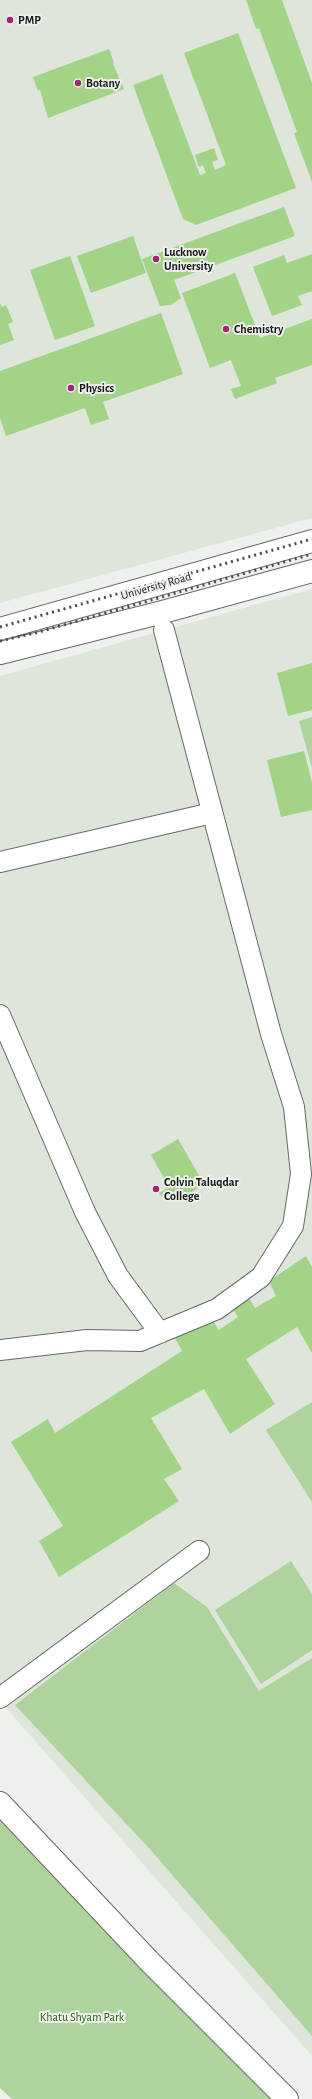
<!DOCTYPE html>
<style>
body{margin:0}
canvas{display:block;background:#edf0ec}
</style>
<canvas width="312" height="2099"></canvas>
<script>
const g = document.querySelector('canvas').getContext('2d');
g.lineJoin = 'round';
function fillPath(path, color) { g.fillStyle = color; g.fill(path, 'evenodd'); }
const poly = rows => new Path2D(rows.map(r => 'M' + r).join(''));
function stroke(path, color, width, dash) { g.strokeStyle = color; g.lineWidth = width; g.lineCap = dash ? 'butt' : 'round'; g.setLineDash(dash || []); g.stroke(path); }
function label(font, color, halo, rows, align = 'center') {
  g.font = font + ' "Alegreya Sans",sans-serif'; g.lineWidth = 4; g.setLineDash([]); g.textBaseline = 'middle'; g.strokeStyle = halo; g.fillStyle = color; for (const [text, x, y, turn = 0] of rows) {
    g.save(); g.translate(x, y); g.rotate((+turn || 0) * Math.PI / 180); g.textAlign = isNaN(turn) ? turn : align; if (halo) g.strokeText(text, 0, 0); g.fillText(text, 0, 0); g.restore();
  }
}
fillPath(poly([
 [0,0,312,0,312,518,0,603],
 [312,589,312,2056,0,1701,0,676]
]), '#dee5da');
fillPath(poly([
 [312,717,312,768,299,721],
 [312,1402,312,1502,266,1430],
 [291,1561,312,1594,312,1650,261,1684,215,1610],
 [174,1583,207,1607,259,1691,312,1658,312,2036,148,1847,15,1705],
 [0,1810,274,2099,12,2099,0,2088]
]), '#afd39d');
fillPath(poly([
 [246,0,282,0,312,83,312,182,294,133,297,132,259,28,256,29],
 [238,33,296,188,196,225,183,219,133,85,162,74,200,175,206,173,203,165,199,167,195,155,214,148,218,160,212,162,215,170,226,165,184,53],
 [109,49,114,63,113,64,124,89,48,118,40,90,38,91,33,77],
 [284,207,295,236,174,280,181,298,171,305,160,306,142,259],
 [133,236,146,273,91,293,77,256],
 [312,254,312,291,298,296,302,305,272,316,253,267,284,255,287,263],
 [70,256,95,326,55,340,30,270],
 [235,273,260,338,312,319,312,365,275,378,277,383,235,399,231,389,241,386,231,360,210,368,182,293],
 [0,303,2,307,6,305,13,322,8,324,14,340,0,345],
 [161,313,183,374,103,402,109,419,91,425,85,408,6,436,0,418,0,371],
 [312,663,312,710,288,716,277,673],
 [304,751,312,783,312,810,281,817,267,760],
 [178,1139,204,1184,179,1201,163,1198,159,1193,169,1187,151,1155],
 [306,1256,312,1267,312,1353,297,1327,246,1359,275,1404,230,1434,204,1389,151,1418,182,1469,164,1479,179,1501,59,1577,39,1541,63,1526,11,1442,48,1419,55,1433,182,1351,175,1338,211,1318,219,1330,238,1317,231,1306,247,1295,255,1308,276,1296,269,1281]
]), '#a2d387');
const street = poly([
 [0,862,212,813],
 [0,1015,85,1212,118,1276,160,1333],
 [0,1350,87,1340,140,1341,217,1309,261,1277,293,1226,301,1174,294,1107,271,1034,164,630],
 [0,1698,199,1551]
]);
const secondary = poly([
 [0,629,312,541],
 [0,653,159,613,312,571],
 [0,1803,149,1961,287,2099]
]);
stroke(street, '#686a67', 22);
stroke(secondary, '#686a67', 24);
stroke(street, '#fff', 20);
stroke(secondary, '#fff', 22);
stroke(poly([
 [0,627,312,539],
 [0,641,39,632,312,554]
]), '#4c4d4b', 3, [2, 4]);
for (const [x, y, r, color] of [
 [10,20,4,"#a12477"],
 [78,83,4,"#a12477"],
 [156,259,4,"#a12477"],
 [226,329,4,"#a12477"],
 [71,388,4,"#a12477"],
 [156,1189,4,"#a12477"]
]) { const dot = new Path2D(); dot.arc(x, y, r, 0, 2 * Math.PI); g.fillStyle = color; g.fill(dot); stroke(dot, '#edf0ec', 1.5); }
label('bold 12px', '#181917', '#edf0ec', [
 ["PMP",18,20],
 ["Botany",86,83],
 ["Lucknow",164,252],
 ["University",164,266],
 ["Chemistry",234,329],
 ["Physics",79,388],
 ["Colvin Taluqdar",164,1182],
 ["College",164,1196]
], 'left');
label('12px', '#181917', '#edf0ec', [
 ["University Road",156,586,-16]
]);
label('12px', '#336012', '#edf0ec', [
 ["Khatu Shyam Park",82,2017]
]);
</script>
